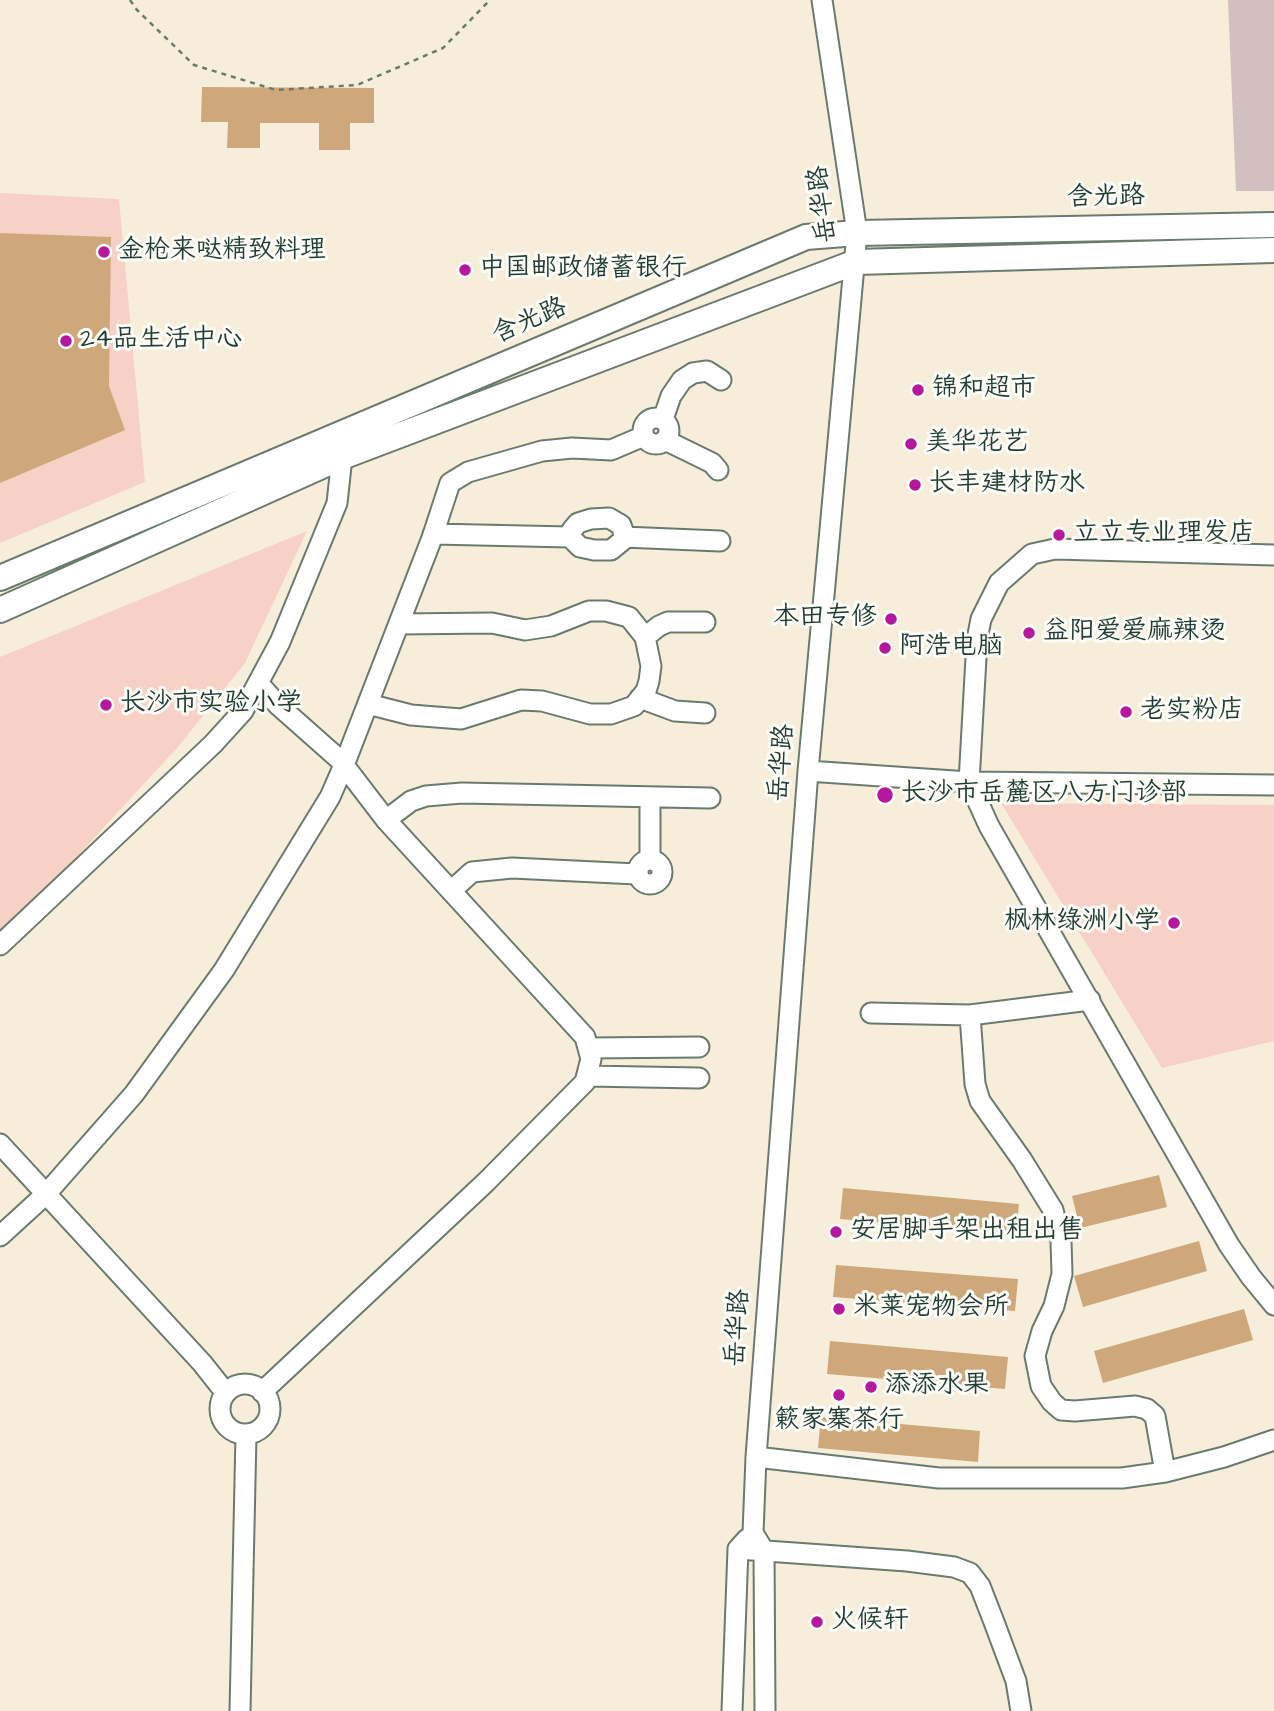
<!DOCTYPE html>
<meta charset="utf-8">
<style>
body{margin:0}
canvas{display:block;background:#f6eedb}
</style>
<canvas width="1274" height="1711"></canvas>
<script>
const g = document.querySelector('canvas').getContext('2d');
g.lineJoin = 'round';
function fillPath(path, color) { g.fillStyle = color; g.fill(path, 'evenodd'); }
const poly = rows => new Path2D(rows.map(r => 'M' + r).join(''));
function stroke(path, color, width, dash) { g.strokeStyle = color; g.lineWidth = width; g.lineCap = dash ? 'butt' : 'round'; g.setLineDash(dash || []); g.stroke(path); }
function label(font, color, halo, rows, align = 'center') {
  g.font = font + ' "Architects Daughter","LXGW WenKai TC",sans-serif'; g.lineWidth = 6; g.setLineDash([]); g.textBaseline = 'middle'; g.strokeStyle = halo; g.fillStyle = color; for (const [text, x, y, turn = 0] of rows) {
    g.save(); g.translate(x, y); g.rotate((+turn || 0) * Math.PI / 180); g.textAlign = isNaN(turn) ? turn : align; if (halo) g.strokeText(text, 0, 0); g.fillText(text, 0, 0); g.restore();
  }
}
fillPath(poly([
 [0,193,119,199,145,482,0,543],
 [307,531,245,663,178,747,0,940,0,657],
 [1001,803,1274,805,1274,1041,1162,1068]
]), '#f7d1c6');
fillPath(poly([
 [1228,0,1274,0,1274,191,1236,191]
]), '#d2bfbf');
fillPath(poly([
 [202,87,374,88,374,123,350,123,350,150,319,150,319,123,260,123,260,148,227,148,228,122,201,122],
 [0,233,111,237,109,386,125,430,0,483],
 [1159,1175,1167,1207,1080,1228,1072,1196],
 [843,1188,1019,1204,1016,1234,840,1219],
 [1199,1241,1207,1271,1083,1307,1074,1276],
 [836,1265,1018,1279,1015,1311,833,1297],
 [1244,1309,1253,1340,1103,1383,1094,1351],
 [830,1341,1008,1357,1005,1389,827,1374],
 [821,1417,980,1431,978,1462,818,1448]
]), '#cea87a');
const minor = poly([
 '643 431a13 13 0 1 1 26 0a13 13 0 1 1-26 0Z',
 [663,419,671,396,682,380,693,373,707,371,721,380],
 [665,440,712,463,718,470],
 [433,534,570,537,580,547,594,550,611,550,622,541,624,534,621,525,609,518,591,519,578,523,572,530,570,537],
 [623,537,720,541],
 [1274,555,1055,549,1032,554,999,583,981,619,977,640,969,782,989,826,1229,1245,1251,1277,1274,1305],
 [645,637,659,626,668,622,705,622],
 [258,683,279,706,340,760,386,820,585,1037,591,1059,585,1082,486,1182,262,1392],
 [640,698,675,711,705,713],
 [368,704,411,715,461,719,521,700,542,701,590,714,611,714,634,706,646,691,649,681,651,666,645,637,629,617,606,611,589,611,551,626,525,630,492,623,399,624],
 [808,771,969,782,1274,785],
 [386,820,411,801,426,796,462,793,710,798],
 '638 872a12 12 0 1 1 24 0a12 12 0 1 1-24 0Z',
 [650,860,650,797],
 [451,891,472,872,512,868,637,874],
 [0,945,213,744,243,711,280,642,337,503,342,457],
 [871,1013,970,1015,1090,1000],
 [970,1015,975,1084,980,1101,1022,1160,1053,1210,1061,1241,1062,1274,1054,1306,1042,1331,1035,1356,1041,1386,1052,1402,1061,1410,1075,1411,1135,1406,1147,1409,1155,1416,1165,1472],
 [588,1048,699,1047],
 [587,1076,699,1078],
 [0,1144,202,1363,225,1392],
 [0,1236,46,1194,134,1094,224,970,330,797,344,765,432,538,450,483,468,472,542,451,572,448,611,450,644,436],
 '220 1409a25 25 0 1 1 50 0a25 25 0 1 1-50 0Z',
 [756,1457,939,1478,1122,1478,1165,1472,1224,1457,1274,1440],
 [738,1549,907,1561,954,1567,970,1573,980,1586,994,1622,1016,1681,1021,1711],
 [240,1711,246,1435],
 [732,1711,738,1549,747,1539],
 [765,1711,764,1551,753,1533,756,1457,808,771,857,233,822,0]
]);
const major = poly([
 [0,578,806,237,857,233,1274,225],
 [0,610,342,457,856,262,1274,250]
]);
stroke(minor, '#6a7b6e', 23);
stroke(major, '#6a7b6e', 28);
stroke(poly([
 [130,0,137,10,194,65,276,90,357,85,443,48,490,0]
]), '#6a7b6e', 2.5, [5, 5]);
stroke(minor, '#fff', 19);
stroke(major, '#fff', 24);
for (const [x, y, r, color] of [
 [104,252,7,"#b5179e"],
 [465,270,7,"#b5179e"],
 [66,341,7,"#b5179e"],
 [918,390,7,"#b5179e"],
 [911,444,7,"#b5179e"],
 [915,485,7,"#b5179e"],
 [1059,535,7,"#b5179e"],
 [891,619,7,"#b5179e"],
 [1029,633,7,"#b5179e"],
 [885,648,7,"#b5179e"],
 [106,705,7,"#b5179e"],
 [1126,712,7,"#b5179e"],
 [885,795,9,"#b5179e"],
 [1174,923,7,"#b5179e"],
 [836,1232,7,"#b5179e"],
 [839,1309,7,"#b5179e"],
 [871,1387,7,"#b5179e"],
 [839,1395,7,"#b5179e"],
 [817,1622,7,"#b5179e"]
]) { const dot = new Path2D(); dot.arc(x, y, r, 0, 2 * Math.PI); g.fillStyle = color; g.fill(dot); stroke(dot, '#fdfcf7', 2.5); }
label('26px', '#1f3d34', '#fdfcf7', [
 ["含光路",1106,198,-1],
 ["岳华路",824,204,-97],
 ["含光路",530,322,-23],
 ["岳华路",783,763,-85],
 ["岳华路",739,1328,-86]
]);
label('26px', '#1f3d34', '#fdfcf7', [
 ["金枪来哒精致料理",118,252],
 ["中国邮政储蓄银行",479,270],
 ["24品生活中心",80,341],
 ["锦和超市",932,390],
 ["美华花艺",925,444],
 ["长丰建材防水",929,485],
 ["立立专业理发店",1073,535],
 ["本田专修",877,619,"right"],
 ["益阳爱爱麻辣烫",1043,633],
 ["阿浩电脑",899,648],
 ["长沙市实验小学",120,705],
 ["老实粉店",1140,712],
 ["长沙市岳麓区八方门诊部",901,795],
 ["枫林绿洲小学",1160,923,"right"],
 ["安居脚手架出租出售",850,1232],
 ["米莱宠物会所",853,1309],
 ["添添水果",885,1387],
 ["簌家寨茶行",839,1422,"center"],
 ["火候轩",831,1622]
], 'left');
</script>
